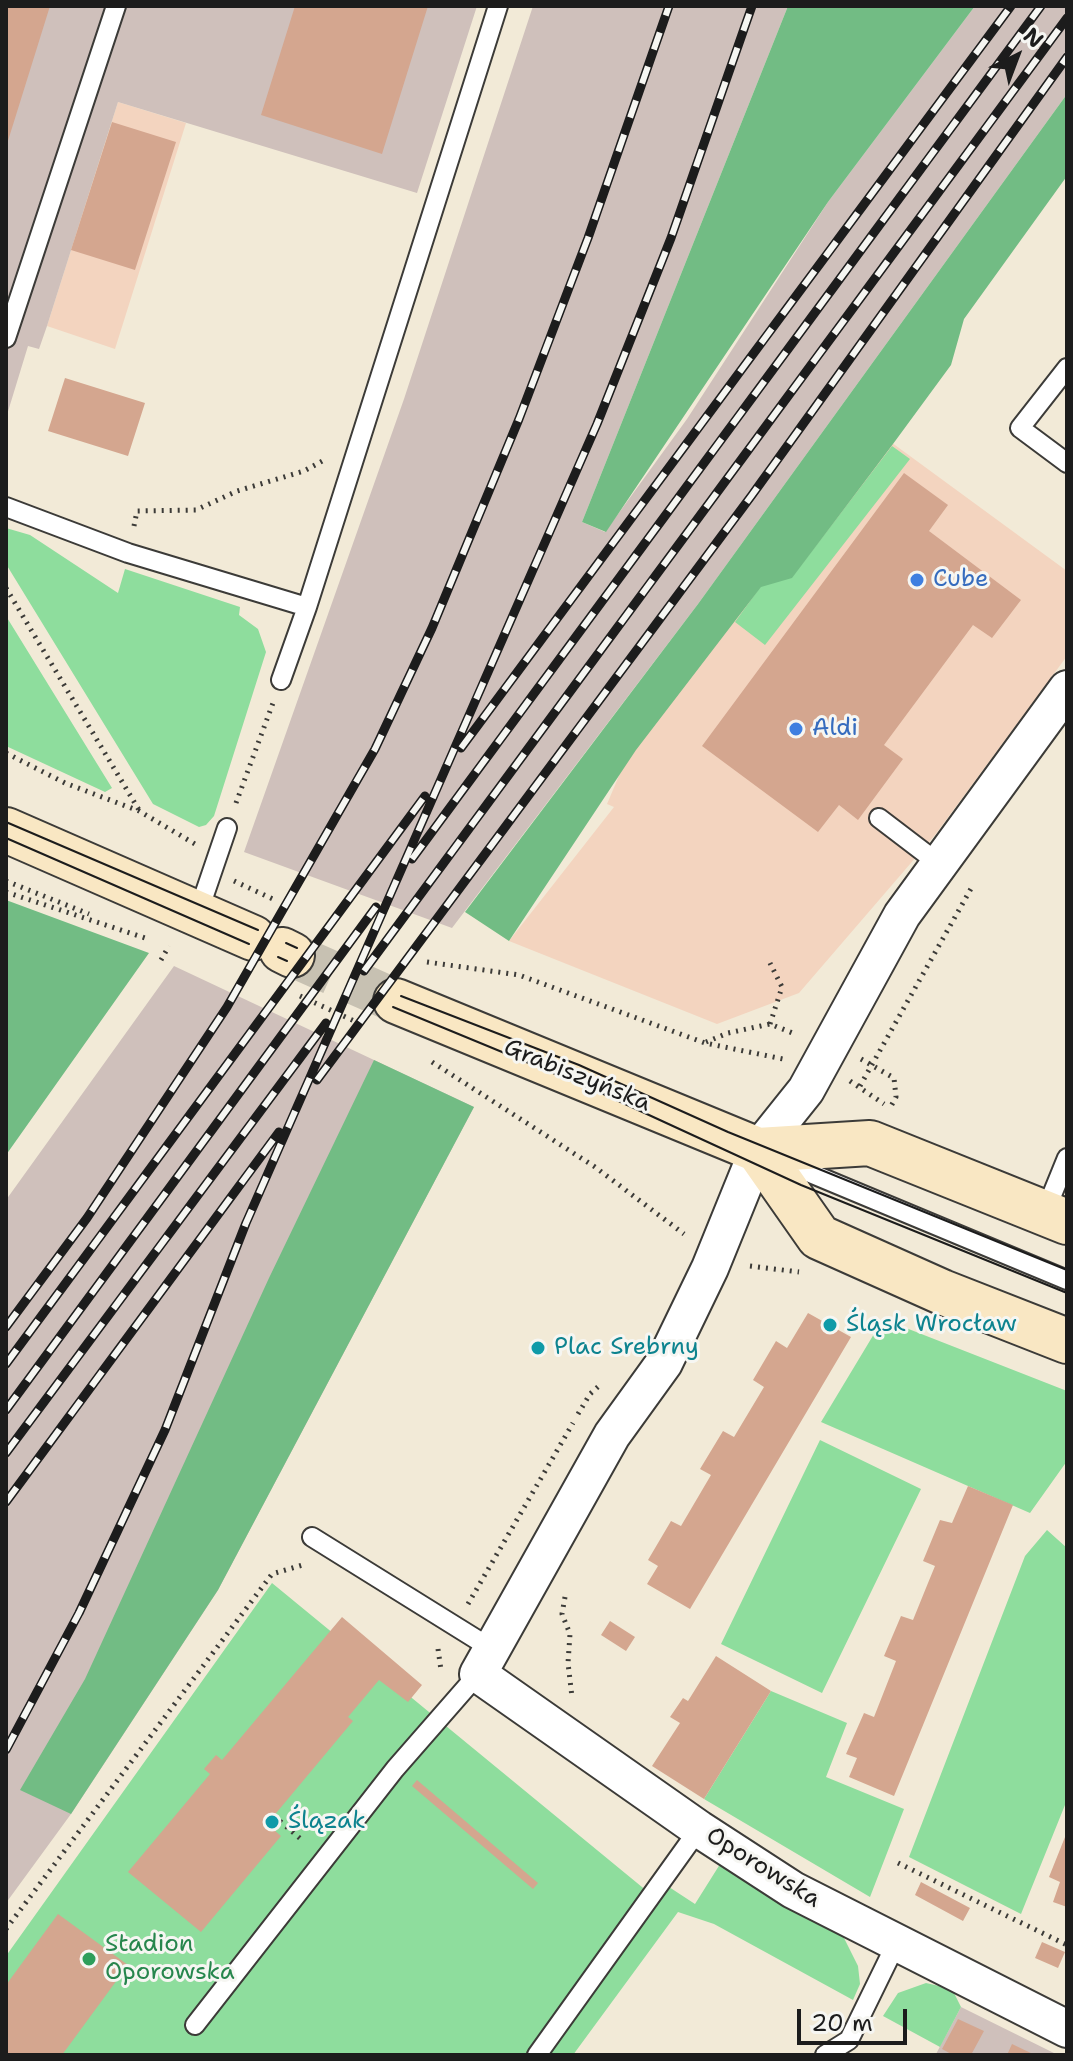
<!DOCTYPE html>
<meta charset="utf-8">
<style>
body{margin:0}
#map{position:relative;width:1073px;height:2061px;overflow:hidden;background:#f2ead7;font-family:"Shantell Sans",sans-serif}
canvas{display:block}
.frame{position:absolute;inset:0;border:8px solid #1c1c1c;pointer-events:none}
.north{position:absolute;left:977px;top:16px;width:80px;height:80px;-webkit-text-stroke:6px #f6f6f2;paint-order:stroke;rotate:42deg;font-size:22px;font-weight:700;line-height:32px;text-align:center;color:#1c1c1c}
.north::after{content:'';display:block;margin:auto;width:28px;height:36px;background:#1c1c1c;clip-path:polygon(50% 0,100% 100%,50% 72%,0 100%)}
.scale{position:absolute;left:797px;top:2009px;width:110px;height:36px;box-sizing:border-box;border:4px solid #1c1c1c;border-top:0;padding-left:10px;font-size:24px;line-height:28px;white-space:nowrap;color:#1c1c1c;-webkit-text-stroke:6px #f6f6f2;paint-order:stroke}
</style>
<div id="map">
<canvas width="1073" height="2061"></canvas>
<div class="frame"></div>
<div class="north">N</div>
<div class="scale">20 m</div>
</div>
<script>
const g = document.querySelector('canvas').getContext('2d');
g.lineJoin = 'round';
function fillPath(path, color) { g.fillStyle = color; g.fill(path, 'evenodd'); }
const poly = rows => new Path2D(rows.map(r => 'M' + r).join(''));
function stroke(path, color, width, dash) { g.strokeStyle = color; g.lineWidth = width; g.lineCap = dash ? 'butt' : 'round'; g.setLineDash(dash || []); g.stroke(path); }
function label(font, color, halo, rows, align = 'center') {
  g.font = font + ' "Shantell Sans",sans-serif'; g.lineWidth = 6; g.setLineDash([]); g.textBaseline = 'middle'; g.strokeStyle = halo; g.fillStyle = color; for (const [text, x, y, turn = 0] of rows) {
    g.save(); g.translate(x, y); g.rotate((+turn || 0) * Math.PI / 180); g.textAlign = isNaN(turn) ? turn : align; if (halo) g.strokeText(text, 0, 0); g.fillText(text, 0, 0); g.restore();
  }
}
fillPath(poly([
 [118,102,186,123,115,349,47,326],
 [869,426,1067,571,1067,656,935,835,799,993,717,1024,509,941,614,807,607,804,632,745]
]), '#f3d4bf');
fillPath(poly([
 [6,6,477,6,417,193,118,102,47,326,39,349,28,346,6,418],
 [533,6,788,6,582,522,605,532,687,419,828,202,975,6,1067,6,1067,94,698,604,452,928,244,852,404,399],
 [174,966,474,1107,218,1590,71,1814,6,1903,6,1200],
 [961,2007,1058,2055,936,2054]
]), '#cfc0bb');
fillPath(poly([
 [892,446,910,459,765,645,735,622,761,586,792,577],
 [6,528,30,535,118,593,125,569,240,607,239,615,258,629,266,652,214,816,206,825,199,827,153,804,6,564],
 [6,616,112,788,105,792,6,746],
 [883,1319,1067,1391,1067,1461,1030,1513,821,1422],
 [820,1440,921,1489,822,1693,721,1644],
 [1047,1530,1067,1548,1067,1800,1021,1914,909,1857,1025,1556],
 [272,1583,659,1901,669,1887,695,1904,722,1861,842,1934,858,1966,860,1984,853,2000,714,1924,678,1912,573,2055,6,2055,6,1956],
 [771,1691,847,1723,826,1777,904,1809,870,1897,704,1799],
 [926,1983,952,1989,961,2007,940,2047,883,2016,898,1993]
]), '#8edd9d');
fillPath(poly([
 [788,6,975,6,828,202,606,532,582,522],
 [1067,94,1067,176,964,319,951,365,893,444,792,578,761,587,636,750,509,941,465,912,698,604],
 [6,900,149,953,6,1155],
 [374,1060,474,1107,218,1590,71,1814,20,1790,85,1679,269,1278]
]), '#72bc84');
fillPath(poly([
 [6,6,50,6,7,144,6,144],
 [295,6,428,6,382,154,261,115],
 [112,122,176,142,135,270,71,250],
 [65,378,145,403,128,456,48,431],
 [904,473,948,505,929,531,1021,600,992,638,973,625,884,745,903,759,858,820,839,805,818,832,702,746],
 [808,1313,851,1337,690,1609,647,1584,658,1566,648,1560,671,1521,681,1526,711,1475,700,1469,723,1431,734,1437,764,1387,753,1380,776,1341,787,1348],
 [968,1486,1013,1505,894,1796,849,1777,857,1758,846,1754,864,1713,874,1717,896,1661,884,1656,901,1616,913,1620,928,1583,935,1566,923,1561,940,1520,952,1523],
 [342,1617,422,1685,408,1702,379,1680,348,1717,353,1721,267,1824,281,1836,201,1932,128,1872,210,1774,204,1769,216,1755,222,1760],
 [610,1621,635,1637,626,1651,601,1635],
 [716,1656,771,1691,704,1799,652,1766,680,1723,670,1717,683,1698,688,1701],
 [417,1780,538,1883,533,1889,412,1786],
 [1067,1832,1067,1907,1053,1902,1060,1882,1049,1877],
 [921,1882,970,1908,963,1921,915,1895],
 [58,1914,128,1965,62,2055,6,2055,6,1985],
 [1042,1942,1065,1952,1058,1968,1035,1958],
 [958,2019,984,2031,971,2055,953,2055,942,2049],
 [1012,2044,1035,2055,1007,2055]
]), '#d4a68f');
stroke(poly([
 [292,955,396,1001]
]), '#c7c1b2', 44, [44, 22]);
const lane = poly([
 [6,338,116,6],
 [1067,368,1020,428,1067,463],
 [6,507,128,553,307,607,498,6],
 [281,680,307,607],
 [879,818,938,863],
 [198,913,227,828],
 [779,1160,1067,1280],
 [1045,1212,1067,1158],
 [312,1537,492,1649],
 [195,2025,395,1769,478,1674],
 [537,2055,699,1829],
 [825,2055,849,2040,896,1944]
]);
const street = poly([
 [1067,689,902,915,806,1090,758,1150,710,1268,664,1363,612,1435,478,1674,699,1829,793,1890,1067,2029]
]);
const secondary = poly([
 [6,830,253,938],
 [282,950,292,955],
 [396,1001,758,1150,870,1143,1067,1222],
 [758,1150,819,1237,942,1292,1067,1341]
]);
stroke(lane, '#3c3b38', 22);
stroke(street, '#3c3b38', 40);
stroke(secondary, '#3c3b38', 48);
stroke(poly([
 [134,526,137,511,196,510,237,491,304,471,326,459],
 [6,588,139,810],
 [6,753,65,783,139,811,195,844],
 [236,803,273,703],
 [6,881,89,914],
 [234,881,275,900],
 [6,892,145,938],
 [161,960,169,946],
 [427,962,519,975,705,1043,783,1059],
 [300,996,363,1025],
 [770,1024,782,987,770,963],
 [706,1042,728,1033,770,1024,795,1034],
 [861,1059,894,1078,896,1097,890,1108],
 [432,1062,595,1167,684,1234],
 [850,1081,884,1104],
 [860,1086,973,885],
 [750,1266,799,1272],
 [578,1414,590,1394,601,1384],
 [565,1597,562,1614,570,1634,568,1663,572,1697],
 [468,1604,573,1423],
 [438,1649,441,1670],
 [274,1816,303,1841],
 [898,1863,1067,1945],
 [6,1929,272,1574,306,1564]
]), '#3c3b38', 5, [2, 6]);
stroke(lane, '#fff', 18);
stroke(street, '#fff', 36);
stroke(secondary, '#f9e7c3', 44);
stroke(poly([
 [6,822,258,930],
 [6,838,249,944],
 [286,943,297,948],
 [278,957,287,961],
 [401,996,579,1065,728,1132,1067,1270],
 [393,1007,599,1092,801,1185,1067,1293]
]), '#1c1c1c', 2);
const rail = poly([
 [461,748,1011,6],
 [412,859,1041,6],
 [364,971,1067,18],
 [317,1080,752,495,1067,57],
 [6,1327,87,1218,227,1007,375,749,432,628,519,419,588,238,669,6],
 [6,1364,425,796],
 [6,1410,376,907],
 [6,1453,326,1023],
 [6,1502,279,1132],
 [6,1750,79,1613,165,1430,246,1223,597,424,671,238,752,6]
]);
stroke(rail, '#1c1c1c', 9);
stroke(rail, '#f6f6f2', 6, [18]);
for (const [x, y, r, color] of [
 [917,580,8,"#3f7fe0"],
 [796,729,8,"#3f7fe0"],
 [830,1325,8,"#0f9aa8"],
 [538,1348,8,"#0f9aa8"],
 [272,1822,8,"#0f9aa8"],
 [89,1959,8,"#2e9e5b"]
]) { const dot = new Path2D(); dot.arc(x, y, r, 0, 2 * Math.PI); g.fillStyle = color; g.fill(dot); stroke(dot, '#f6f6f2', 3); }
label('24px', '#366cbe', '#f6f6f2', [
 ["Cube",933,580],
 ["Aldi",812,729]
], 'left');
label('24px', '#1c1c1c', '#f6f6f2', [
 ["Grabiszyńska",577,1076,22],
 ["Oporowska",763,1868,32]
]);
label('24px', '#0d838f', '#f6f6f2', [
 ["Śląsk Wrocław",846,1325],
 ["Plac Srebrny",554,1348],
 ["Ślązak",288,1822]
], 'left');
label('24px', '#27864d', '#f6f6f2', [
 ["Stadion",105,1945],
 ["Oporowska",105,1973]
], 'left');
</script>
